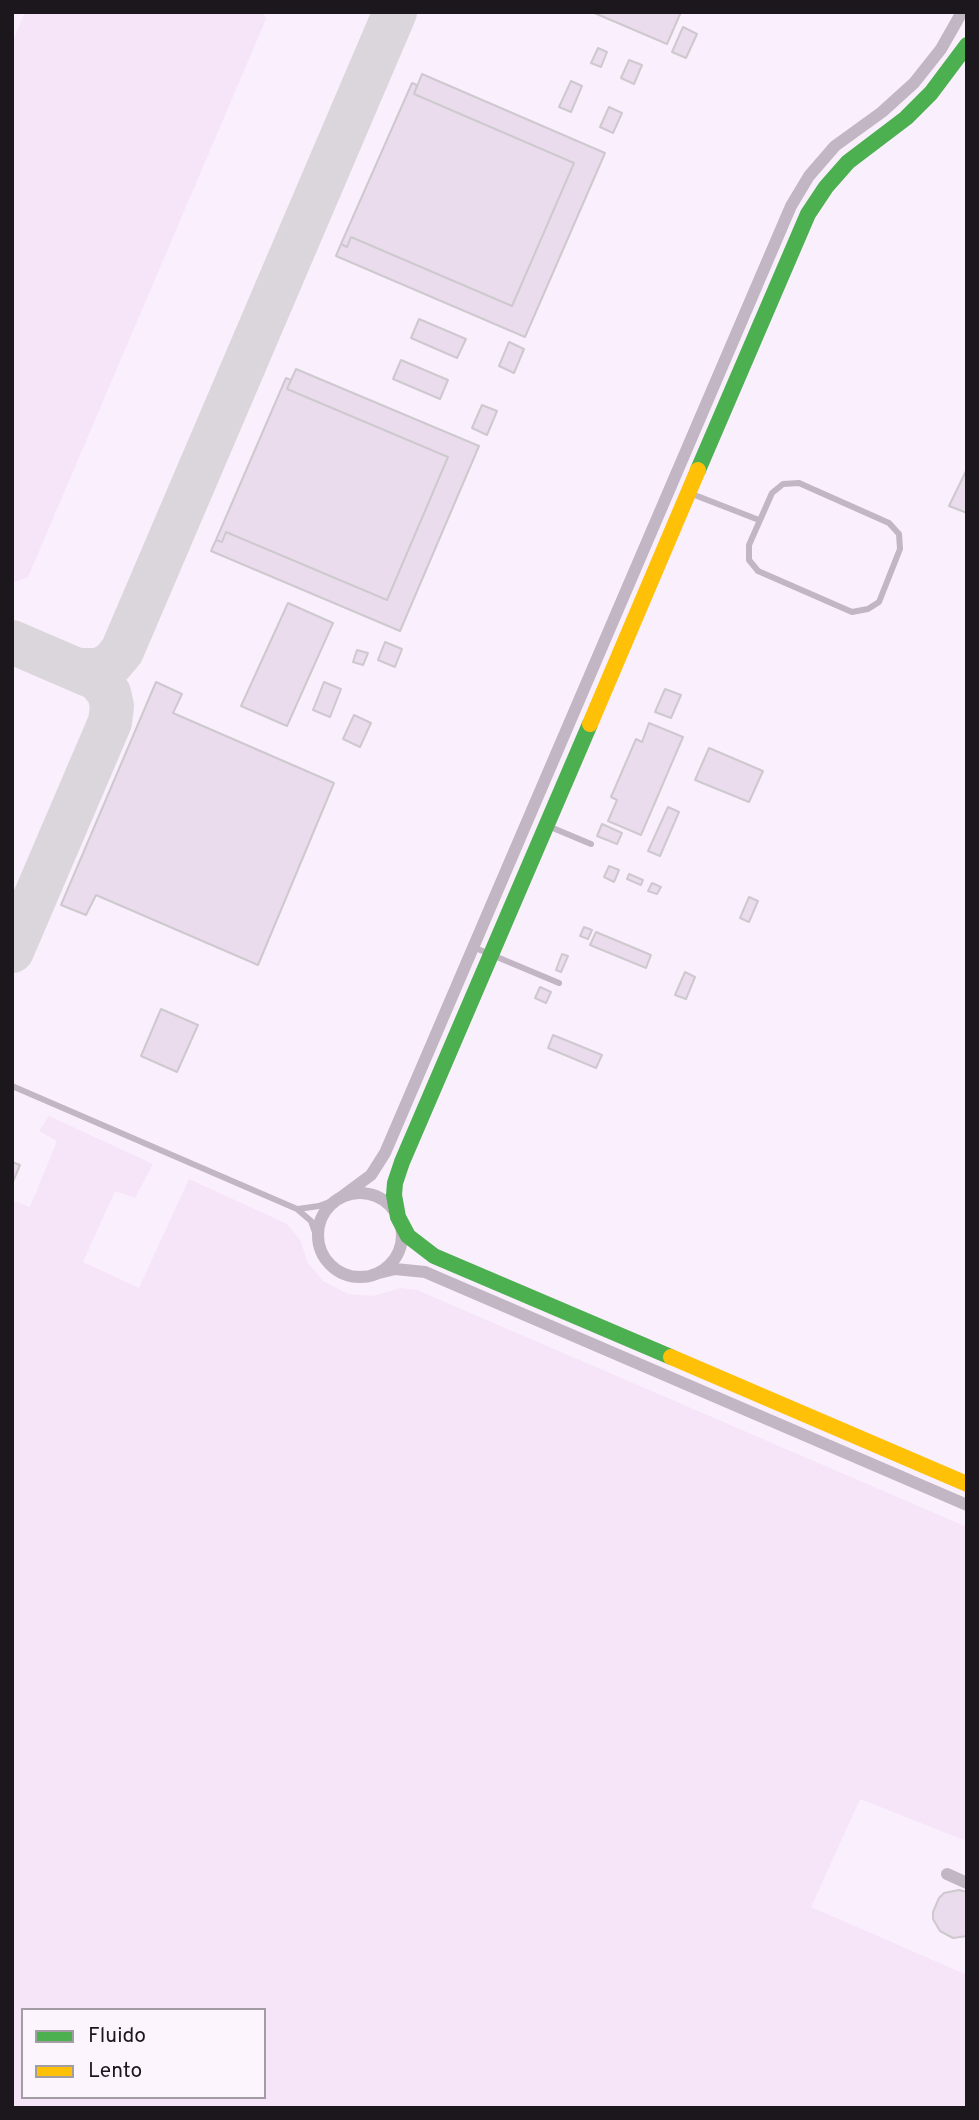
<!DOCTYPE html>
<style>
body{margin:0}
#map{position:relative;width:979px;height:2120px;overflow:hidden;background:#fbf7fb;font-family:Overpass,sans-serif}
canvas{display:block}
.frame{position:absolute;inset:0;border:14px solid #1c161d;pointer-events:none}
.legend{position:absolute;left:21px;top:2008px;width:245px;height:91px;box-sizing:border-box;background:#fcf5fd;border:2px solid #a29ca3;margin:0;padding:9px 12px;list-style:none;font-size:21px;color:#1c161d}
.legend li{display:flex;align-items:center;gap:14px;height:35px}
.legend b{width:35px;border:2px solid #a29ca3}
</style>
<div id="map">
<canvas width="979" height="2120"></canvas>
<div class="frame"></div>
<ul class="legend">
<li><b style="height:9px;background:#4caf50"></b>Fluido</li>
<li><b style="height:9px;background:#ffc107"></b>Lento</li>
</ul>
</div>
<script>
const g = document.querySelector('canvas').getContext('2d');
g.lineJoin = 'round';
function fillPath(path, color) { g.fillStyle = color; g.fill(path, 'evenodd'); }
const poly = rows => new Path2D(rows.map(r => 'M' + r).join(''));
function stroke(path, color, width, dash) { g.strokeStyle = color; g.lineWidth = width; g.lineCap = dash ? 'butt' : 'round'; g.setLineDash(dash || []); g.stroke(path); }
fillPath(poly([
 [12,12,967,12,967,2108,12,2108],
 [23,2010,264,2010,264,2097,23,2097]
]), '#faeffc');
fillPath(poly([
 [25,12,263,12,266,19,28,577,12,583,12,43],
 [49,1116,153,1164,135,1198,115,1191,83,1262,139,1288,189,1179,287,1224,300,1240,308,1263,323,1281,348,1294,373,1296,401,1288,417,1290,967,1527,967,1833,964,1840,860,1799,811,1907,967,1975,967,2108,12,2108,12,1200,30,1207,57,1141,39,1131],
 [23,2010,264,2010,264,2097,23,2097]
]), '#f6e5f8');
stroke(poly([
 [12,642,98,679,109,693,112,706,110,722,12,951],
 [78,670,99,670,112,663,122,651,395,12]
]), '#dbd6dc', 44);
const building = poly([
 [592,12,681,12,667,44,592,12],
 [683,27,697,34,686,58,672,52,683,27],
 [598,48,607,52,601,67,591,63,598,48],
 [629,60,642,65,634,84,621,78,629,60],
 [422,74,605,153,525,337,336,256,341,244,347,247,351,237,512,306,574,163,414,94,422,74],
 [571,81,582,86,571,112,559,107,571,81],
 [412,83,417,85,414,94,574,163,512,306,351,237,347,247,341,244,412,83],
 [609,107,622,113,613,133,600,127,609,107],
 [419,319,466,339,457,358,411,338,419,319],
 [509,342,524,349,514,373,499,366,509,342],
 [401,360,448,380,440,399,393,379,401,360],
 [296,369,479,446,400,631,211,551,216,540,222,542,226,532,387,600,448,457,287,389,296,369],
 [286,378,291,380,287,389,448,457,387,600,226,532,222,542,216,540,286,378],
 [482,405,497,411,487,435,472,428,482,405],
 [967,469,967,513,949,506,967,469],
 [288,603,333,623,287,726,241,706,288,603],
 [385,642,402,649,395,667,378,660,385,642],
 [357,650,368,653,363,665,353,662,357,650],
 [156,682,182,694,173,713,334,783,258,965,96,895,86,915,61,905,156,682],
 [324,682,341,689,330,717,313,710,324,682],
 [665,689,681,695,671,718,655,712,665,689],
 [354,715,371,723,360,747,343,739,354,715],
 [649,723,683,737,641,835,608,821,617,800,611,797,636,739,642,742,649,723],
 [709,748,763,771,749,802,695,780,709,748],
 [668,807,679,812,660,856,648,851,668,807],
 [602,824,622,833,617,844,597,836,602,824],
 [609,866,619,870,614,882,604,877,609,866],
 [629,874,643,880,641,885,627,879,629,874],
 [652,883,661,887,657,894,648,891,652,883],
 [749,897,758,901,749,922,740,918,749,897],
 [584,927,592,930,588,939,580,936,584,927],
 [596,932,651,955,646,968,590,945,596,932],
 [562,954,568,956,561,972,556,970,562,954],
 [685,972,695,977,686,999,675,995,685,972],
 [540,987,551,992,546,1003,535,998,540,987],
 [161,1009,198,1025,177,1072,141,1056,161,1009],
 [553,1035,602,1055,596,1068,548,1048,553,1035],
 [12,1162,20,1165,12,1184,12,1162],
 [959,1890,967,1892,967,1936,953,1938,940,1931,933,1919,933,1912,939,1898,944,1893,959,1890]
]);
fillPath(building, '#eadced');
stroke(building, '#cec9ce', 2);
stroke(poly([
 [799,483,889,523,899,534,900,549,879,602,868,609,852,612,758,571,749,560,749,545,772,493,783,484,799,483],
 [692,494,759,520],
 [548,826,591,844],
 [473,947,559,983],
 [12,1086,297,1209,311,1221,319,1244],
 [298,1209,319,1206,340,1198]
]), '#c2b6c4', 6);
stroke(poly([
 '318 1235a42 42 0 1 1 84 0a42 42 0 1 1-84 0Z',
 [340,1198,371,1175,385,1153,791,206,809,176,835,146,882,112,914,83,941,49,962,12],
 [375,1274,395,1269,425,1272,967,1505],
 [947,1874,967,1883]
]), '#c2b6c4', 12);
stroke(poly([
 [698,470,808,214,826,187,848,162,906,118,931,93,967,45],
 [590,724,402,1162,395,1183,394,1195,398,1217,408,1236,434,1256,671,1357]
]), '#4caf50', 16);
stroke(poly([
 [590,724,698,470],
 [671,1357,967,1484]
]), '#ffc107', 16);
</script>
